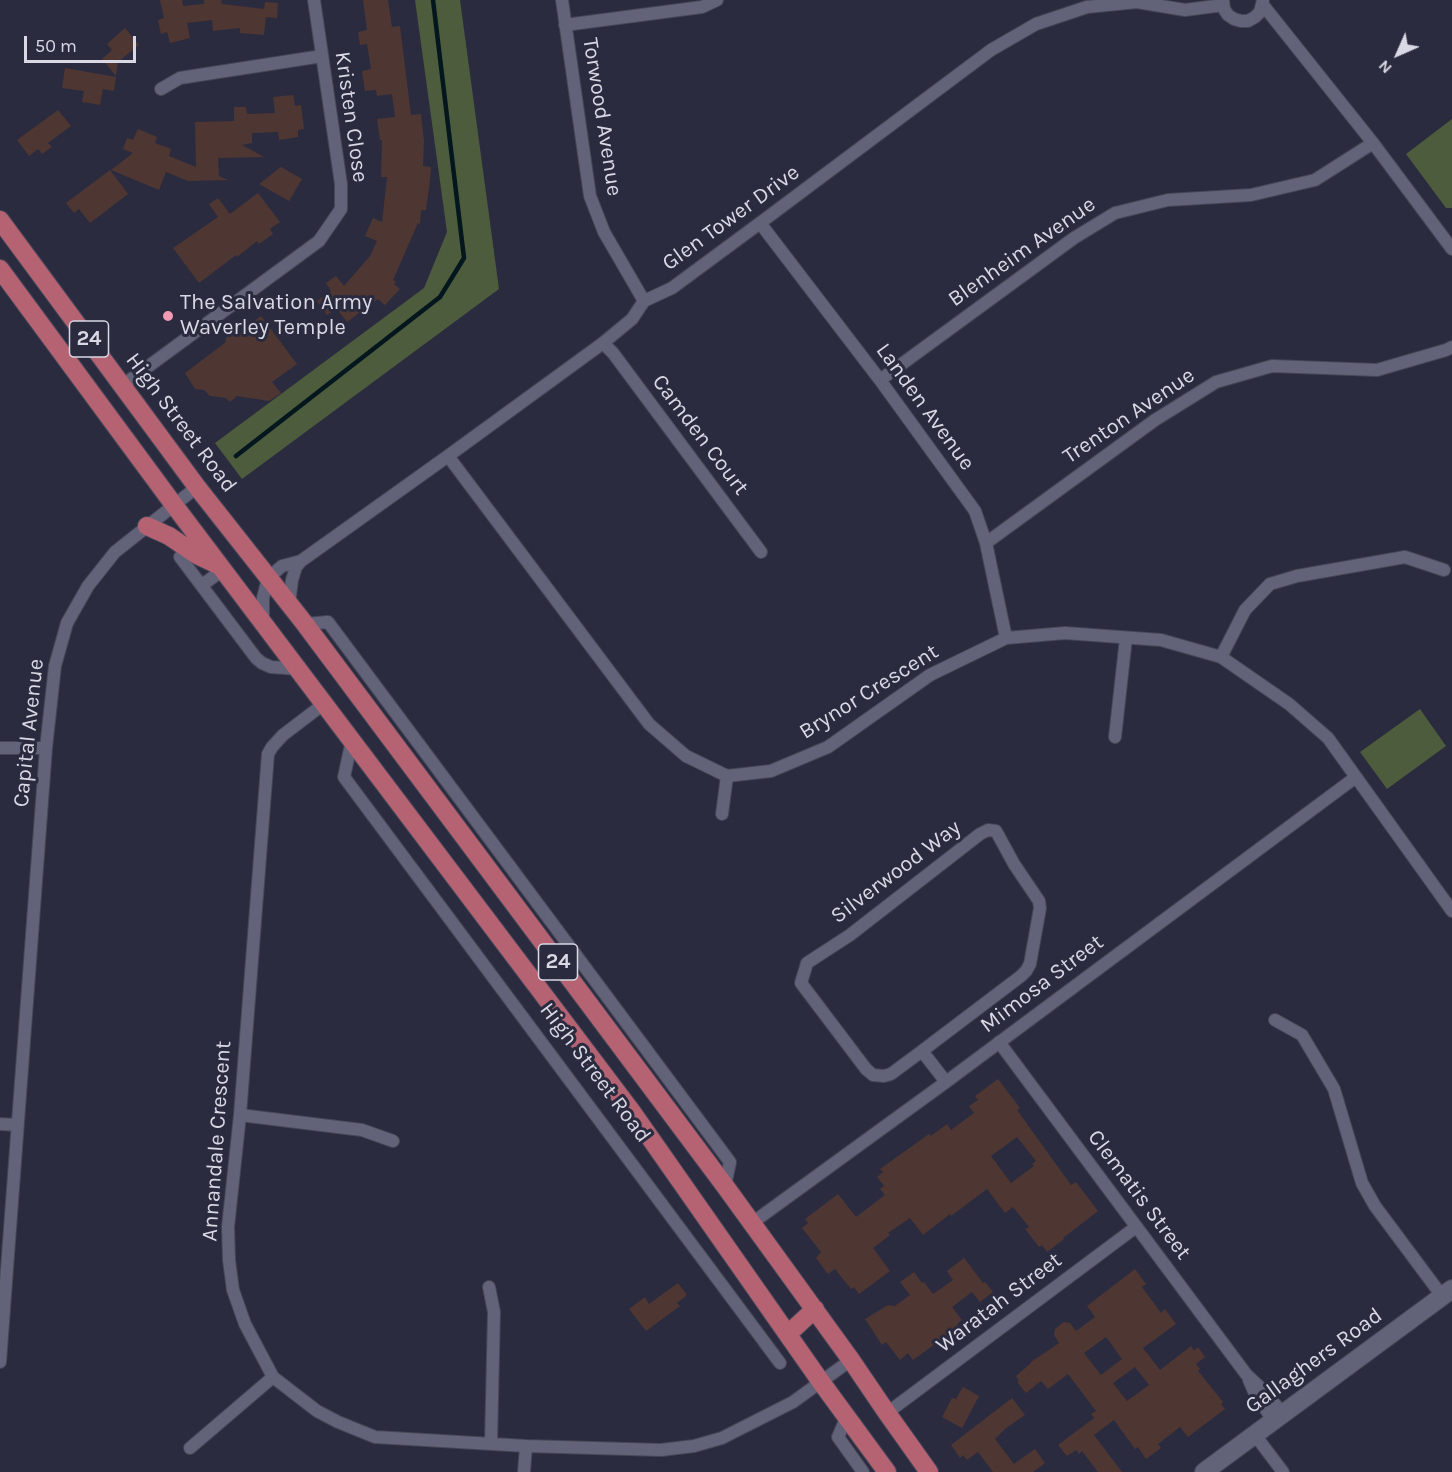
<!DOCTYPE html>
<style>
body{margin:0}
#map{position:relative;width:1452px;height:1472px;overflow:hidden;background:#2b2b3f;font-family:Karla,sans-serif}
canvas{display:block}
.north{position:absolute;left:1368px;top:24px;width:60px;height:60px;-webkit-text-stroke:4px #2b2b3f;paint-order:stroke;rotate:225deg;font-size:16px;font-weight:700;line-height:24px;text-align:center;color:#d8d9e5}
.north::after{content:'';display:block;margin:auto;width:21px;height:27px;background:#d8d9e5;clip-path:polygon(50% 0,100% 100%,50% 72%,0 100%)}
.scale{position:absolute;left:24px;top:36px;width:112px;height:27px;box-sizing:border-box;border:3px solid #d8d9e5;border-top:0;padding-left:8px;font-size:18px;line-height:21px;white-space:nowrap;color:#d8d9e5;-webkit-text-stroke:4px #2b2b3f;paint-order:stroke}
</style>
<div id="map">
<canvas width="1452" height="1472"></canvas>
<div class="north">N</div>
<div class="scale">50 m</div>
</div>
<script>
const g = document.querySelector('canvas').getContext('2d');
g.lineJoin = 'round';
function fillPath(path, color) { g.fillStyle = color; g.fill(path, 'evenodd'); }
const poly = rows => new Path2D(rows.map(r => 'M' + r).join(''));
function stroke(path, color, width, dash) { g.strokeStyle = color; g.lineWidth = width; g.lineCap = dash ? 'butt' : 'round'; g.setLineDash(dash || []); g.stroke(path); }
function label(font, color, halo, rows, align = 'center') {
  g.font = font + ' Karla,sans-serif'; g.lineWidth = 6; g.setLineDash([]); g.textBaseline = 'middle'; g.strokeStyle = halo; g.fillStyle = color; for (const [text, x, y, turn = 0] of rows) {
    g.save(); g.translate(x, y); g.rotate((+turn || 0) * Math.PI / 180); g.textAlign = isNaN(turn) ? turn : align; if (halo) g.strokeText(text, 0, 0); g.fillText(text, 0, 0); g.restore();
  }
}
fillPath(poly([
 [415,0,460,0,499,289,242,479,215,443,424,288,447,232],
 [1452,119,1452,208,1446,208,1406,154],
 [1420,709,1446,746,1387,789,1360,752]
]), '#4d5c3c');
stroke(poly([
 [236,456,440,297,464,258,433,0]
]), '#04171e', 4.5);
fillPath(poly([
 [160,0,182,0,183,6,204,4,204,0,221,0,222,4,264,9,265,2,278,3,277,18,266,17,264,35,240,33,240,28,213,31,212,20,187,23,190,38,170,43,167,32,161,34,158,20,164,18],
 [363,0,388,0,392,27,400,26,411,115,421,114,424,141,423,166,431,167,430,180,426,210,421,210,420,224,418,223,393,280,396,282,394,284,400,289,385,305,378,299,347,322,337,309,327,315,317,301,331,291,326,283,336,276,344,286,370,256,377,241,365,236,373,218,382,222,387,177,381,177,382,140,380,140,377,119,395,117,392,94,377,96,376,90,365,91,362,71,371,69,367,44,360,45,358,32,367,30],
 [125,28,139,45,118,62,116,76,102,59,112,50,107,44],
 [65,68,116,77,114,91,103,89,100,105,82,102,84,91,62,88],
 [293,95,295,106,301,105,304,129,298,130,298,137,279,140,278,132,252,133,252,143,242,145,264,157,218,158,219,176,228,180,188,181,166,172,159,190,111,170,133,153,123,149,127,138,133,140,138,129,157,137,155,143,171,149,169,156,196,167,195,122,234,121,234,107,246,107,247,114,275,113,273,97],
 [58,110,71,126,48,143,52,147,42,154,38,149,29,156,17,140],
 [281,167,302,179,289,201,259,184],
 [110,170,128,194,90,223,79,209,74,213,66,203],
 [258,193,280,222,270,229,273,234,259,244,257,241,237,257,236,255,199,283,173,248,218,217,209,204,218,198,230,214],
 [261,316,297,364,272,382,281,393,269,401,237,396,230,402,226,398,210,396,204,390,195,389,185,373,225,343,228,330,240,332],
 [998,1079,1020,1108,1017,1110,1058,1167,1071,1185,1076,1182,1098,1211,1063,1238,1064,1239,1047,1252,1042,1245,1039,1247,1025,1229,1029,1227,1013,1207,1005,1213,987,1189,951,1216,950,1214,923,1235,910,1218,888,1233,890,1235,873,1248,890,1271,859,1294,854,1287,851,1289,835,1269,828,1274,816,1258,821,1252,802,1228,808,1223,805,1219,838,1194,856,1217,885,1195,880,1189,884,1186,877,1177,883,1172,880,1169,929,1134,931,1136,947,1124,951,1130,974,1113,969,1106,978,1100,975,1096],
 [1017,1137,1036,1161,1032,1164,1034,1166,1011,1183,991,1156],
 [964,1258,983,1283,985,1282,993,1292,980,1302,972,1292,952,1307,962,1320,957,1324,960,1328,937,1347,935,1344,913,1360,908,1353,900,1360,886,1342,882,1345,865,1319,888,1305,895,1306,910,1295,900,1282,914,1272,922,1283,924,1282,933,1294,953,1280,947,1271],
 [1135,1269,1146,1284,1142,1287,1153,1302,1161,1313,1165,1309,1176,1324,1143,1348,1160,1370,1191,1346,1194,1351,1198,1347,1205,1357,1196,1364,1200,1369,1198,1371,1223,1402,1221,1404,1225,1409,1188,1437,1180,1427,1158,1444,1161,1448,1146,1459,1138,1447,1135,1449,1114,1420,1094,1435,1122,1472,1098,1472,1082,1451,1079,1454,1076,1450,1067,1456,1058,1445,1094,1418,1091,1414,1096,1411,1068,1374,1048,1389,1041,1381,1026,1393,1017,1382,1019,1381,1016,1376,1031,1363,1031,1362,1059,1343,1054,1335,1055,1329,1064,1322,1070,1323,1076,1331,1095,1317,1087,1306],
 [1106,1337,1122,1359,1101,1375,1084,1353],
 [1135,1367,1149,1385,1127,1401,1113,1383],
 [678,1283,687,1295,677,1303,680,1306,646,1331,629,1309,645,1297,649,1304],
 [963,1387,979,1396,962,1428,942,1417,952,1398,956,1399],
 [1012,1398,1025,1415,1006,1428,995,1439,1014,1464,1035,1449,1045,1463,1033,1472,993,1472,978,1452,967,1460,963,1455,960,1458,951,1445]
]), '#4e3732');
const street = poly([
 [562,0,590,196,604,232,644,301],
 [1223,0,1224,9,1228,15,1234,19,1241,21,1248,21,1255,17,1260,12,1263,0],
 [1263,5,1373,143,1452,249],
 [565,25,702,7,717,0],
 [161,89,180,78,322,56],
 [760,223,880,380,975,511,986,543,1006,638],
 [603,343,613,353,761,552],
 [880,380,1074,238,1115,213,1168,200,1251,195,1315,180,1373,143],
 [123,385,319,241,341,209,341,184,314,0],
 [448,456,649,724,686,756,727,776,771,771,828,747,930,675,1006,638,1065,633,1161,640,1221,657,1289,704,1328,738,1452,911],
 [986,543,1155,420,1216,382,1272,366,1377,370,1446,350,1452,347],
 [180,557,256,658,262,663,271,667,298,669],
 [202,585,223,570],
 [289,604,292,580,296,567,301,561,448,456,603,343,632,319,644,301,672,288,760,223,991,50,1036,24,1087,7,1137,2,1185,10,1223,5],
 [263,622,263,598,267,582,274,573,282,566,301,561],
 [305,624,328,622,730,1162,725,1186],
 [1221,657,1245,610,1270,584,1297,576,1405,557,1444,570],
 [325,703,283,735,272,747,268,754,240,1115,228,1227,229,1260,233,1290,245,1324,273,1377,317,1411,338,1422,375,1437,526,1446,661,1450,694,1446,722,1438,793,1402,851,1360],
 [1115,737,1126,638],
 [352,740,344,777,780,1363],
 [0,748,46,748],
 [722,814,727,776],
 [1275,1020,1302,1035,1334,1089,1362,1183,1375,1206,1442,1296],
 [999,1042,1246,1374,1264,1391,1283,1414],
 [922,1051,1021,976,1026,971,1030,964,1040,908,1039,901,1014,864,996,831,988,830,980,834,850,935,807,963,801,983,866,1069,873,1075,884,1076,891,1074,922,1051,946,1082],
 [240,1115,362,1130,393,1141],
 [0,1124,17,1125],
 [752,1223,946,1082,1356,777],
 [489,1287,494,1312,491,1443],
 [0,1362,46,748,55,666,67,623,88,586,115,552,197,487],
 [1249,1380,1256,1396,1274,1421],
 [887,1413,1136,1227],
 [847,1416,838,1437,863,1472],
 [1255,1435,1283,1472],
 [190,1448,273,1377],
 [524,1472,526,1446]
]);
const secondary = poly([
 [1204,1472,1452,1289]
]);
const primary = poly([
 [0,220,197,487,305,624,725,1186,851,1360,887,1413,929,1472],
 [0,269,174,505,632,1112,821,1382,887,1472],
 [147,526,169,536,197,555,216,564],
 [788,1334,815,1309]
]);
stroke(street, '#474657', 14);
stroke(secondary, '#474657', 20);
stroke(primary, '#474657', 20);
stroke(street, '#626379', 12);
stroke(secondary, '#626379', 18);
stroke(primary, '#b56373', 18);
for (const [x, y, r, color] of [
 [168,316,6,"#f19ab3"]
]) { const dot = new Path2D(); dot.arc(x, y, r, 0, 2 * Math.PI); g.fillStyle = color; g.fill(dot); stroke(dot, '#2b2b3f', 2); }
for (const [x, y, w] of [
 [89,339,39],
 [558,962,39]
]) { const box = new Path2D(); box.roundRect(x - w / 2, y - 18, w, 36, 4.5); g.fillStyle = '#2b2b3f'; g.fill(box); stroke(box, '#d8d9e5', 1.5); }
label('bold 21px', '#d8d9e5', null, [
 ["24",89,339],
 ["24",558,962]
]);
label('22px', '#d8d9e5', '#2b2b3f', [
 ["Kristen Close",351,117,82],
 ["Torwood Avenue",602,117,81],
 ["Glen Tower Drive",731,218,-36],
 ["Blenheim Avenue",1022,252,-35],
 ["Landen Avenue",925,407,54],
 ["Trenton Avenue",1129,416,-34],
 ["High Street Road",181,423,53],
 ["Camden Court",700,435,53],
 ["Brynor Crescent",869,692,-32],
 ["Capital Avenue",29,733,-84],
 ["Silverwood Way",896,872,-37],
 ["Mimosa Street",1042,984,-37],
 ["High Street Road",595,1073,53],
 ["Annandale Crescent",217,1141,-86],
 ["Clematis Street",1139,1195,53],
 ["Waratah Street",999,1303,-37],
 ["Gallaghers Road",1314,1361,-36]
]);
label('22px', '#d8d9e5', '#2b2b3f', [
 ["The Salvation Army",180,303],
 ["Waverley Temple",180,328]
], 'left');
</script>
